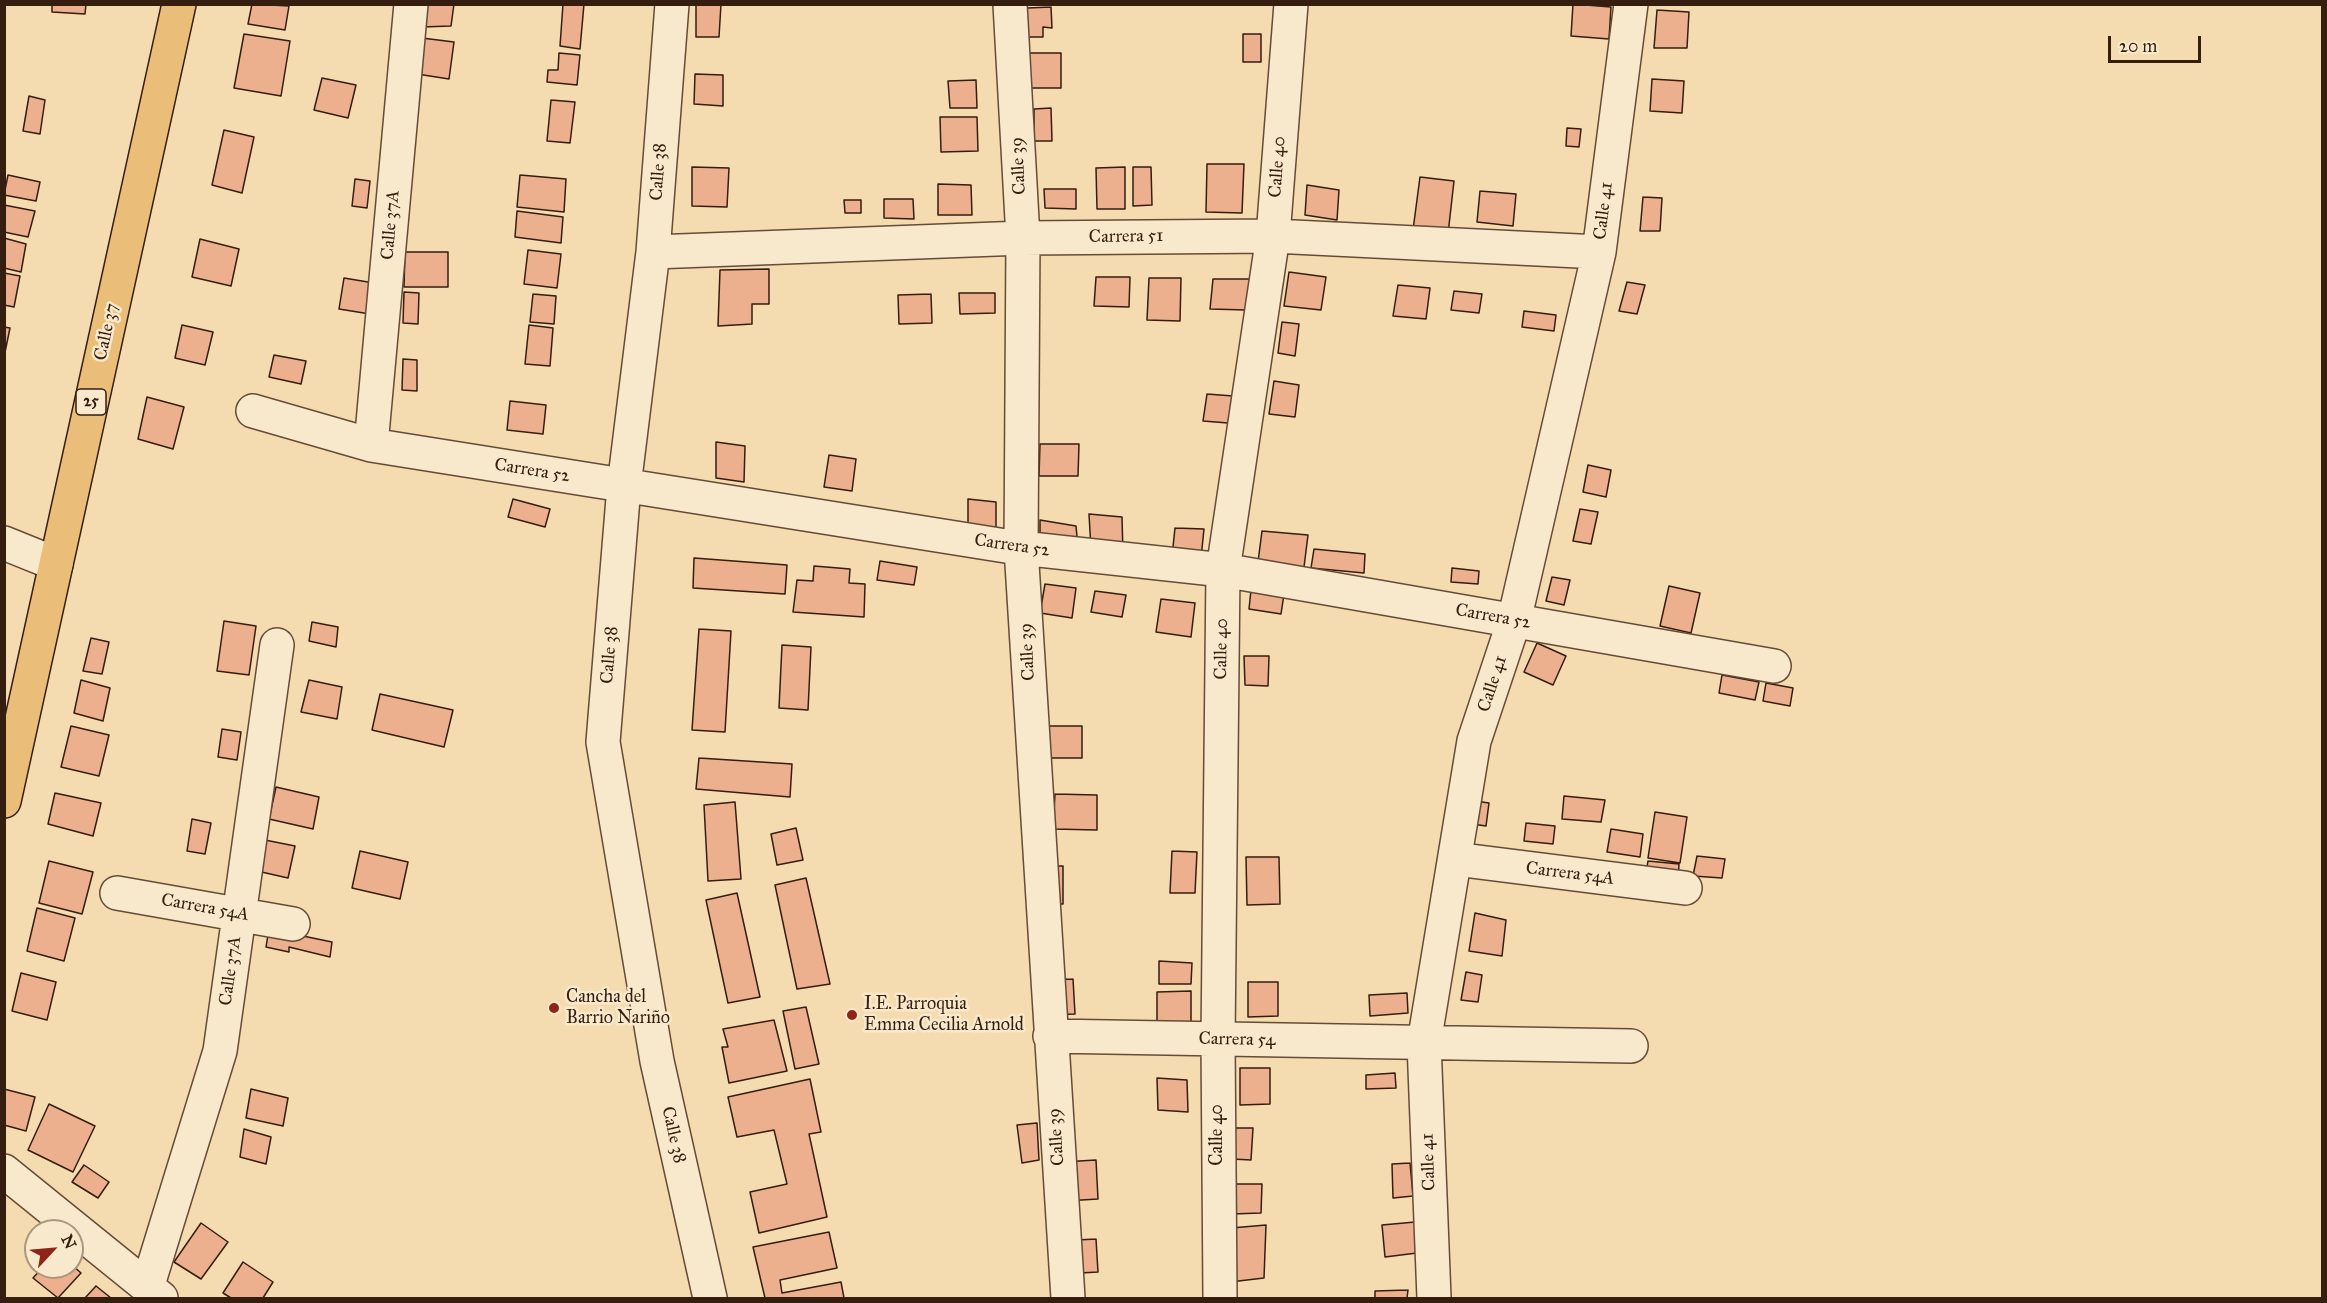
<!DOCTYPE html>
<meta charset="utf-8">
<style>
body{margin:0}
#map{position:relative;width:2327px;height:1303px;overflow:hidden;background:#f4dbb0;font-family:"IM FELL Great Primer",serif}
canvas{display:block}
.frame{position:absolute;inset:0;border:6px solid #351d0f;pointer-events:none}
.north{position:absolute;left:24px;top:1219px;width:60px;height:60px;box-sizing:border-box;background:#f8e8cc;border:2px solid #aa9780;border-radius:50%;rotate:64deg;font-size:16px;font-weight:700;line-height:24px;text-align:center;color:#351d0f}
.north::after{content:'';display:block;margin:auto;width:21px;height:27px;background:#8f2418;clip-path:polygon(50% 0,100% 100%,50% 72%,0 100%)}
.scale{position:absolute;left:2108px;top:36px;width:93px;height:27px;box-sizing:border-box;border:3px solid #351d0f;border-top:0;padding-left:8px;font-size:18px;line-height:21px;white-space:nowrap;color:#351d0f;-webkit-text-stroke:4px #f8e8cc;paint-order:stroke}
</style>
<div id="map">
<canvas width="2327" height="1303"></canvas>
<div class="frame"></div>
<div class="north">N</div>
<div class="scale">20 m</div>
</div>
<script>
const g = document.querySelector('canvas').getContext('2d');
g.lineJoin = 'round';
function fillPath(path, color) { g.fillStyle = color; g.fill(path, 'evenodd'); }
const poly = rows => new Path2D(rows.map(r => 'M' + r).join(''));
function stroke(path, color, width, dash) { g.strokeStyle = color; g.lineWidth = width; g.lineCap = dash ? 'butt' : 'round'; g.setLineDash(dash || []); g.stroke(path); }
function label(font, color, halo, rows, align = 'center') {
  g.font = font + ' "IM FELL Great Primer",serif'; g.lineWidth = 5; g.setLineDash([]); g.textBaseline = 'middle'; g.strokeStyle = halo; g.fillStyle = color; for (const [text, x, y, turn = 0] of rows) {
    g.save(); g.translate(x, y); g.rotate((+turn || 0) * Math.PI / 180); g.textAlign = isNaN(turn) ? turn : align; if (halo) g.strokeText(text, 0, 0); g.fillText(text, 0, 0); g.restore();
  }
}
const building = poly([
 [52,4,86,4,85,14,52,12,52,4],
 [252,4,289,6,285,30,248,24,252,4],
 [424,4,454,4,451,26,421,27,424,4],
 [563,4,584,4,580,49,560,46,563,4],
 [696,4,721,4,719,37,696,37,696,4],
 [1573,4,1611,7,1609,39,1571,36,1573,4],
 [1051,7,1052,28,1043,27,1043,37,1028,37,1027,8,1051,7],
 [1657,10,1689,12,1687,48,1654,48,1657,10],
 [244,34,290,41,281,96,234,88,244,34],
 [1243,34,1261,34,1261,62,1243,62,1243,34],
 [422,38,454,42,449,79,417,74,422,38],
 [559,53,580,55,577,85,547,82,548,70,558,70,559,53],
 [1028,53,1061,53,1061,88,1028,88,1028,53],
 [695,74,723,75,723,106,694,104,695,74],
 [322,78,356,85,348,118,314,110,322,78],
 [1652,79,1684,81,1682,113,1650,111,1652,79],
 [976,80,977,108,950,108,948,81,976,80],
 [29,96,45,100,40,134,23,131,29,96],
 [551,100,575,102,570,143,547,141,551,100],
 [1051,108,1052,141,1034,141,1034,109,1051,108],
 [940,117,977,117,978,151,941,152,940,117],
 [1567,128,1581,129,1579,147,1566,146,1567,128],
 [224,130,254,137,242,193,212,185,224,130],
 [1207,164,1244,164,1242,213,1206,212,1207,164],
 [692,167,729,168,727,207,692,206,692,167],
 [1125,167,1125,209,1097,209,1096,168,1125,167],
 [1133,167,1151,167,1152,205,1133,206,1133,167],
 [8,175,40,182,36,201,4,195,8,175],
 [520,175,566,179,564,212,517,207,520,175],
 [1420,177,1454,181,1448,234,1413,230,1420,177],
 [355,179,370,181,367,208,352,206,355,179],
 [938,184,971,185,972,215,938,215,938,184],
 [1307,185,1339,190,1337,220,1305,215,1307,185],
 [1044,189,1076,189,1076,209,1045,208,1044,189],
 [1480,191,1516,194,1513,226,1477,222,1480,191],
 [1643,197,1662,198,1660,231,1640,231,1643,197],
 [884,199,913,199,914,219,884,218,884,199],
 [844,200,861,200,861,213,845,213,844,200],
 [4,205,35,211,28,237,4,232,4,205],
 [517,211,563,217,561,243,515,237,517,211],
 [4,238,26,244,21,272,4,268,4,238],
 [200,239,239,249,231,286,192,277,200,239],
 [528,250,561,254,557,288,524,284,528,250],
 [405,252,448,252,448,287,404,287,405,252],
 [769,269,769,304,752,304,752,324,718,326,720,270,769,269],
 [1289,272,1326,277,1321,310,1284,306,1289,272],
 [4,273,20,276,14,307,4,305,4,273],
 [1096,277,1130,277,1129,307,1094,306,1096,277],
 [344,278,374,283,370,314,339,309,344,278],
 [1149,278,1181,278,1180,321,1147,320,1149,278],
 [1213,279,1250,279,1246,310,1210,309,1213,279],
 [1627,282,1645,285,1637,314,1619,311,1627,282],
 [1398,285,1430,288,1426,319,1393,316,1398,285],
 [1454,291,1482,294,1479,313,1451,310,1454,291],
 [404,292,419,293,418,324,403,323,404,292],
 [959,293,995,293,995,313,960,314,959,293],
 [533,294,556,296,554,324,530,322,533,294],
 [931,294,932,323,899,324,898,295,931,294],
 [1524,311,1556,315,1554,331,1522,327,1524,311],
 [1282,322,1299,324,1295,356,1278,353,1282,322],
 [182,325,213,332,205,365,175,358,182,325],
 [529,325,553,328,550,366,525,364,529,325],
 [4,327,10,328,4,357,4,327],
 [274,355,306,361,301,384,269,377,274,355],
 [403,359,417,360,417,391,402,390,403,359],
 [1274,381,1299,385,1295,417,1269,414,1274,381],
 [1207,394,1233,396,1228,423,1203,421,1207,394],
 [147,397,184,407,173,449,138,439,147,397],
 [510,401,546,405,543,434,507,430,510,401],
 [716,442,745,446,744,482,716,478,716,442],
 [1040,444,1079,444,1078,476,1039,476,1040,444],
 [829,455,856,459,852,491,824,487,829,455],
 [1588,465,1611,470,1606,497,1583,492,1588,465],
 [513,499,550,509,545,527,508,517,513,499],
 [968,499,996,502,996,531,968,527,968,499],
 [1580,509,1598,512,1591,544,1573,541,1580,509],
 [1089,514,1122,517,1123,554,1091,549,1089,514],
 [1040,520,1076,526,1078,547,1040,540,1040,520],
 [1175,528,1204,529,1201,558,1172,556,1175,528],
 [1262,531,1308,535,1304,567,1258,562,1262,531],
 [1314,549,1365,554,1364,573,1311,568,1314,549],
 [694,558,787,565,785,594,693,588,694,558],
 [880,561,917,567,914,585,877,580,880,561],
 [814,566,850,569,849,583,865,584,864,617,793,612,797,580,813,581,814,566],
 [1452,568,1479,571,1478,584,1451,582,1452,568],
 [1552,577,1570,580,1564,605,1546,601,1552,577],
 [1045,584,1076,588,1072,618,1040,613,1045,584],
 [1669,586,1700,593,1691,633,1660,626,1669,586],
 [1251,590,1284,594,1281,614,1249,609,1251,590],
 [1095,591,1126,595,1122,617,1091,612,1095,591],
 [1161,599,1195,603,1191,637,1156,632,1161,599],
 [224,621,256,626,249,675,217,671,224,621],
 [312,622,338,627,336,647,309,641,312,622],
 [699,629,731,631,725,732,692,730,699,629],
 [91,638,109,642,102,674,83,671,91,638],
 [1537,643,1566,656,1553,685,1524,672,1537,643],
 [782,645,811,647,808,710,779,708,782,645],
 [1244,656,1269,656,1268,686,1245,685,1244,656],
 [1722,675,1759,682,1755,700,1719,693,1722,675],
 [81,680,110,688,103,721,74,713,81,680],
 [309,680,342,687,337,719,301,712,309,680],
 [1766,683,1793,688,1790,706,1763,701,1766,683],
 [380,694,453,710,444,747,372,730,380,694],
 [71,726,109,735,99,776,61,767,71,726],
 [1049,726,1082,726,1082,758,1048,758,1049,726],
 [222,729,241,732,237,760,218,757,222,729],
 [699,758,792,764,790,797,696,789,699,758],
 [276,787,319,797,313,829,269,819,276,787],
 [55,793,101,803,93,836,48,824,55,793],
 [1055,794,1097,795,1097,830,1053,829,1055,794],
 [1564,796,1605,800,1601,822,1562,819,1564,796],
 [1475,801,1489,803,1486,826,1472,824,1475,801],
 [735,802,741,879,708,881,704,805,735,802],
 [1655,812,1687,817,1680,863,1648,858,1655,812],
 [192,819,211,823,205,854,187,851,192,819],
 [1526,823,1555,826,1553,844,1524,841,1526,823],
 [796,828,803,860,777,865,771,834,796,828],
 [1611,829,1643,834,1640,857,1607,852,1611,829],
 [265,840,295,846,288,878,257,871,265,840],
 [360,851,408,862,400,899,352,888,360,851],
 [1172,851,1197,852,1195,893,1170,893,1172,851],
 [1697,856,1725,859,1722,878,1693,876,1697,856],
 [1246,857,1279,857,1280,904,1247,905,1246,857],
 [49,861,93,872,82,914,39,903,49,861],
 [1648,861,1679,864,1678,882,1645,879,1648,861],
 [1044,866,1063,866,1063,904,1044,904,1044,866],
 [806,878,830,984,797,989,775,885,806,878],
 [737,893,760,997,728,1003,706,900,737,893],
 [37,908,75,918,64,961,27,951,37,908],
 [1475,913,1506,920,1502,956,1469,951,1475,913],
 [269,929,332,942,330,957,289,947,289,952,266,947,269,929],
 [1159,961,1192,963,1191,984,1159,984,1159,961],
 [1466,972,1482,975,1478,1002,1461,1000,1466,972],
 [21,973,56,982,47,1020,12,1011,21,973],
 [1073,979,1075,1014,1046,1015,1045,980,1073,979],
 [1248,982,1278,982,1278,1016,1248,1017,1248,982],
 [1191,991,1191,1023,1157,1024,1157,992,1191,991],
 [1407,993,1408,1013,1370,1016,1369,995,1407,993],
 [806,1007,819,1064,795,1069,783,1011,806,1007],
 [774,1020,787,1071,729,1083,722,1047,728,1047,723,1029,774,1020],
 [1240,1068,1270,1068,1270,1104,1240,1105,1240,1068],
 [1395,1073,1396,1088,1366,1089,1366,1075,1395,1073],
 [1157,1078,1187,1080,1188,1112,1158,1110,1157,1078],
 [810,1079,821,1132,809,1134,827,1217,759,1233,750,1192,787,1184,774,1130,737,1137,728,1097,810,1079],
 [4,1089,35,1097,26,1131,4,1125,4,1089],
 [251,1089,288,1098,283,1126,246,1118,251,1089],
 [49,1104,95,1126,73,1172,28,1150,49,1104],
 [1037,1123,1039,1160,1022,1163,1017,1125,1037,1123],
 [1232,1128,1253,1128,1251,1160,1232,1159,1232,1128],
 [244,1129,271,1137,266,1164,240,1157,244,1129],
 [1096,1160,1098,1199,1065,1201,1062,1162,1096,1160],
 [1410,1163,1413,1196,1393,1198,1392,1164,1410,1163],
 [84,1165,109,1182,98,1198,72,1182,84,1165],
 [1231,1184,1262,1184,1261,1213,1231,1214,1231,1184],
 [1415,1222,1417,1253,1385,1257,1382,1225,1415,1222],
 [201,1223,228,1242,201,1279,174,1262,201,1223],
 [1266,1225,1264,1278,1230,1282,1231,1228,1266,1225],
 [829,1232,837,1268,780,1280,782,1293,841,1282,844,1298,765,1298,753,1247,829,1232],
 [1096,1239,1098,1272,1080,1273,1077,1240,1096,1239],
 [243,1262,273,1282,263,1298,231,1298,223,1293,243,1262],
 [72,1265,81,1273,58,1298,33,1278,43,1267,72,1265],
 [96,1286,111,1298,85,1298,96,1286],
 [1408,1290,1407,1298,1375,1298,1375,1291,1408,1290]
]);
fillPath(building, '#ecb08e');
stroke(building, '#351d0f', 1.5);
const street = poly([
 [672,4,653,252,624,486,603,742,657,1061,710,1298],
 [1010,4,1023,238,1021,548,1068,1298],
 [653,252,1023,238,1273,236,1599,252],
 [253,411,371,445,1012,547,1223,570,1774,666],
 [371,445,411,4],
 [4,543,56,564],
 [1455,859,1685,888],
 [117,893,293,924],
 [1050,1036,1631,1046],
 [4,1171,161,1298],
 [147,1288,220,1051,277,645],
 [1220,1298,1218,1040,1223,570,1273,236,1291,4],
 [1434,1298,1424,1043,1474,741,1514,621,1599,252,1631,4]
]);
const primary = poly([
 [4,801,179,4]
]);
stroke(street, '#654c37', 36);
stroke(primary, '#351d0f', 36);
stroke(street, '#f8e8cc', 33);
stroke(primary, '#eabe78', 33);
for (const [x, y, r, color] of [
 [554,1008,6,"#8f2418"],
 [852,1015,6,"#8f2418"]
]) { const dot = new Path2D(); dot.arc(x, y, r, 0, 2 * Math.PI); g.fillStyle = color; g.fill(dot); stroke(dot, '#f8e8cc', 2); }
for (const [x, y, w] of [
 [91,402,30]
]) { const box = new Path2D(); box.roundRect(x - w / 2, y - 13, w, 26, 4.5); g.fillStyle = '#f8e8cc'; g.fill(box); stroke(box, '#351d0f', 1.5); }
label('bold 16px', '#351d0f', null, [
 ["25",91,402]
]);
label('18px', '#351d0f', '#f8e8cc', [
 ["Calle 39",1019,166,-93],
 ["Calle 40",1278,167,-86],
 ["Calle 38",659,172,-86],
 ["Calle 41",1604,211,-83],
 ["Calle 37A",391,225,-85],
 ["Carrera 51",1126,237,-1],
 ["Calle 37",107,332,-78],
 ["Carrera 52",532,471,9],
 ["Carrera 52",1012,546,8],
 ["Carrera 52",1493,617,10],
 ["Calle 40",1222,649,-89],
 ["Calle 39",1028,652,-93],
 ["Calle 38",610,655,-85],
 ["Calle 41",1493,684,-72],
 ["Carrera 54A",1570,874,7],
 ["Carrera 54A",205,908,10],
 ["Calle 37A",231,971,-82],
 ["Carrera 54",1237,1040,1],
 ["Calle 38",673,1135,77],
 ["Calle 40",1218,1135,-90],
 ["Calle 39",1057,1137,-94],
 ["Calle 41",1429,1162,-92]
]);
label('18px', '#351d0f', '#f8e8cc', [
 ["Cancha del",566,998],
 ["Barrio Nariño",566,1019],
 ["I.E. Parroquia",864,1005],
 ["Emma Cecilia Arnold",864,1026]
], 'left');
</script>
